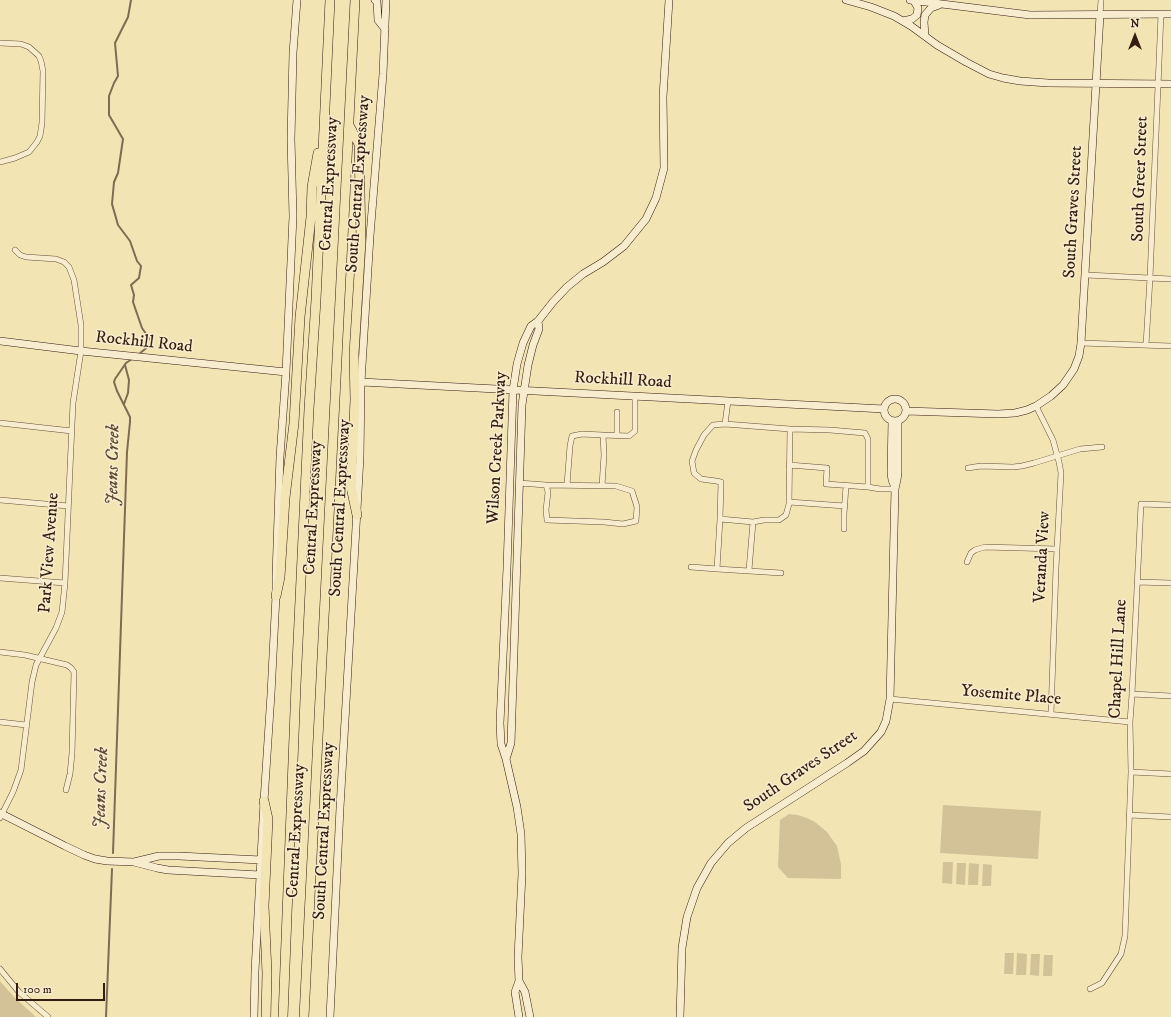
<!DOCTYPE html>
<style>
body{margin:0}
#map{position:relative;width:1171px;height:1017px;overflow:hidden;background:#f3e4b4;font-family:"IM FELL DW Pica",serif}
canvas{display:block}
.north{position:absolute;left:1115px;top:16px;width:40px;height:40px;-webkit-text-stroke:3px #f7edce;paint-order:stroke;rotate:0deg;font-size:11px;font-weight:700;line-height:16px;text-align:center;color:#341c10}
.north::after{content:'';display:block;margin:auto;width:14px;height:18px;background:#341c10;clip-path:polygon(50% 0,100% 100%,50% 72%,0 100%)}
.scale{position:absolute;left:16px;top:983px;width:89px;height:18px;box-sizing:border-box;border:2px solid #341c10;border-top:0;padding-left:5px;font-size:12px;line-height:14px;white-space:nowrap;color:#341c10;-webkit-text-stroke:3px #f7edce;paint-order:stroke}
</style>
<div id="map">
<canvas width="1171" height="1017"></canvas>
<div class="north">N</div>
<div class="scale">100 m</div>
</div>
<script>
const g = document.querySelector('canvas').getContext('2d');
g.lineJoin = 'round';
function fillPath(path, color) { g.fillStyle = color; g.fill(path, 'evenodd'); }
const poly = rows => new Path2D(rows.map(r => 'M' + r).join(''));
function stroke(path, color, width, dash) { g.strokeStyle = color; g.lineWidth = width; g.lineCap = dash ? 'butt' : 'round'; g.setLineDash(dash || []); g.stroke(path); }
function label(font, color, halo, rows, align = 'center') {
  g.font = font + ' "IM FELL DW Pica",serif'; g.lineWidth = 3; g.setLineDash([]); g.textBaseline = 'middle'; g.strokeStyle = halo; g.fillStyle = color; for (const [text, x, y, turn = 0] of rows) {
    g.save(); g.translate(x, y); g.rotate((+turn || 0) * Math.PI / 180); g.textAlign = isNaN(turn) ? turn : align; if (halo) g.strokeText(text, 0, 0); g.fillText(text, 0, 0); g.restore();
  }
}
fillPath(poly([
 [943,805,1041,811,1038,859,940,853],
 [789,814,798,815,807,818,815,822,827,832,837,846,841,864,841,879,788,878,778,867,780,820],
 [943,862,953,862,952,884,942,883],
 [957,863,966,863,965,885,956,884],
 [969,863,979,864,978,885,968,885],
 [983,864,992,865,991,886,982,886],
 [1005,953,1014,953,1013,974,1004,974],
 [1017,953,1027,954,1026,975,1016,975],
 [1031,954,1040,954,1039,976,1030,975],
 [1044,955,1053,955,1052,976,1043,976],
 [0,981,14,997,36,1017,0,1017]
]), '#d3c298');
stroke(poly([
 [131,0,128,17,115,43,118,76,114,83,109,96,109,115,123,139,118,173,114,182,112,204,118,225,130,241,137,261,141,266,139,278,131,285,134,295,133,302,142,328,151,341,150,345,139,354],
 [124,404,128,393,129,380,125,365],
 [113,853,127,452,130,422,130,417,117,391,114,382,115,379,126,363,132,359],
 [106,1017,112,869]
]), '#806b51', 2);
const street = poly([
 [1100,15,1101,0],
 [0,43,21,44,29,47,39,56,41,61,43,71,42,123,40,136,37,142,29,152,15,158,0,162],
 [1086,275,1171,279],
 [1081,343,1171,346],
 [1146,345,1150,278,1161,14],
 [1036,406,1053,440,1059,462,1061,473,1056,568,1051,714],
 [617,412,617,436],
 [0,423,72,431],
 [725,424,790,429,789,504,786,515,779,520,764,520,753,522,720,519,721,482,716,481,701,479,694,473,692,461,696,450,704,435,713,425,725,424,728,401],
 [790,429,830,430,865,433,868,439,868,487,880,489,895,489],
 [603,435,629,436,635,431,635,396],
 [789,465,827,468,826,484,868,487],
 [968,468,981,466,1013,467,1022,466,1034,463,1080,449,1102,447],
 [519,483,546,485,548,492,546,510,547,520,604,522,623,524,636,521,637,507,632,491,616,486,546,485],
 [567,485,570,446,572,436,582,434,603,435,604,455,602,486],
 [0,500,68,506],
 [789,502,845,506],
 [844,529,844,514,846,486],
 [967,562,971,553,975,550,985,547,1057,549],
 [691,567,717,569,720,519],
 [717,569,781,573],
 [749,570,753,522],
 [0,578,65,583],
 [1137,582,1171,583],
 [0,652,25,655,67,665,71,668,74,672,72,753,70,774,66,790],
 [1132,694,1171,696],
 [890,699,1130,722],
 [0,722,26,725],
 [1131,772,1171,774],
 [1129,815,1171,817],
 [0,818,13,792,21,770,32,682,36,665,56,628,62,612,65,583,70,469,73,403,81,351,81,325,74,280,69,267,64,262,56,259,26,257,20,255,15,250],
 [0,969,19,992,48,1017],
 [1090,989,1102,983,1121,954,1125,936,1131,772,1130,722,1132,694,1141,504,1171,505]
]);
const secondary = poly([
 [375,0,377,2,378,20,385,29],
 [846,0,871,7,894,16,911,26,937,45,966,62,989,74,1003,78,1020,81,1048,83,1171,84],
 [910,0,1030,15,1171,14],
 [903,21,912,19,917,15,918,8,914,1],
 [925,36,924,22,925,15,931,8,939,5],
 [0,341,81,351,286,372],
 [361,382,884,409],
 '884 410a11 11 0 1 1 22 0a11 11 0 1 1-22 0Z',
 [906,411,998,414,1015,413,1027,410,1036,406,1051,396,1063,385,1074,369,1079,356,1081,343,1100,15],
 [892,421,891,473,892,480,895,487],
 [506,759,511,743,522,405,528,365,533,345,539,329,538,321],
 [0,813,65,846,84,855,95,859,107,861,134,862,159,856,179,856,261,860],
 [134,862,157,868,168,870,260,875],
 [519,981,525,992,530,1017],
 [254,1017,255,971,264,801,271,694,276,596,276,576,280,457,286,372,293,216,291,139,293,53,297,0],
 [330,1017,340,808,360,457,361,382,370,236,383,74,386,0],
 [519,1017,515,992,519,981,518,957,522,874,521,834,517,807,506,759,501,744,500,723,507,568,513,390,517,364,523,343,531,326,538,321,553,302,567,287,583,274,603,262,624,246,646,219,656,198,664,168,663,97,669,0],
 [680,1017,682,948,687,917,697,888,711,863,728,843,746,828,847,763,864,751,881,732,886,721,890,699,895,489,897,480,898,473,898,421]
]);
const highway = poly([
 [349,125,359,144,361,241,354,354,355,400,351,487,357,515],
 [276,596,280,577,285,498,294,423,300,317,311,217,312,187,318,153],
 [264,801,268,819,264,906,267,973,266,1017],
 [283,1017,296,685,309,409,316,300,330,0],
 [304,1017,355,0]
]);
stroke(street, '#644e39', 6);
stroke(secondary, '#341c10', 8);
stroke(highway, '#341c10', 10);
stroke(street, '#f7edce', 5);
stroke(secondary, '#f7edce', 7);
stroke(highway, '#f3e4b4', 9);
label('17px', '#341c10', '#f7edce', [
 ["South Greer Street",1141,179,-88],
 ["Central Expressway",330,184,-87],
 ["South Central Expressway",359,184,-86],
 ["South Graves Street",1074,212,-87],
 ["Rockhill Road",144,343,6],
 ["Rockhill Road",623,381,3],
 ["Wilson Creek Parkway",498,448,-87],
 ["Central Expressway",314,508,-87],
 ["South Central Expressway",341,508,-87],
 ["Park View Avenue",50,553,-86],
 ["Veranda View",1043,557,-87],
 ["Chapel Hill Lane",1119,659,-87],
 ["Yosemite Place",1011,696,5],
 ["South Graves Street",801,772,-34],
 ["Central Expressway",297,831,-87],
 ["South Central Expressway",325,831,-87]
]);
label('italic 18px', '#604a36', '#f7edce', [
 ["Jeans Creek",114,465,-89],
 ["Jeans Creek",102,788,-88]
]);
</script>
